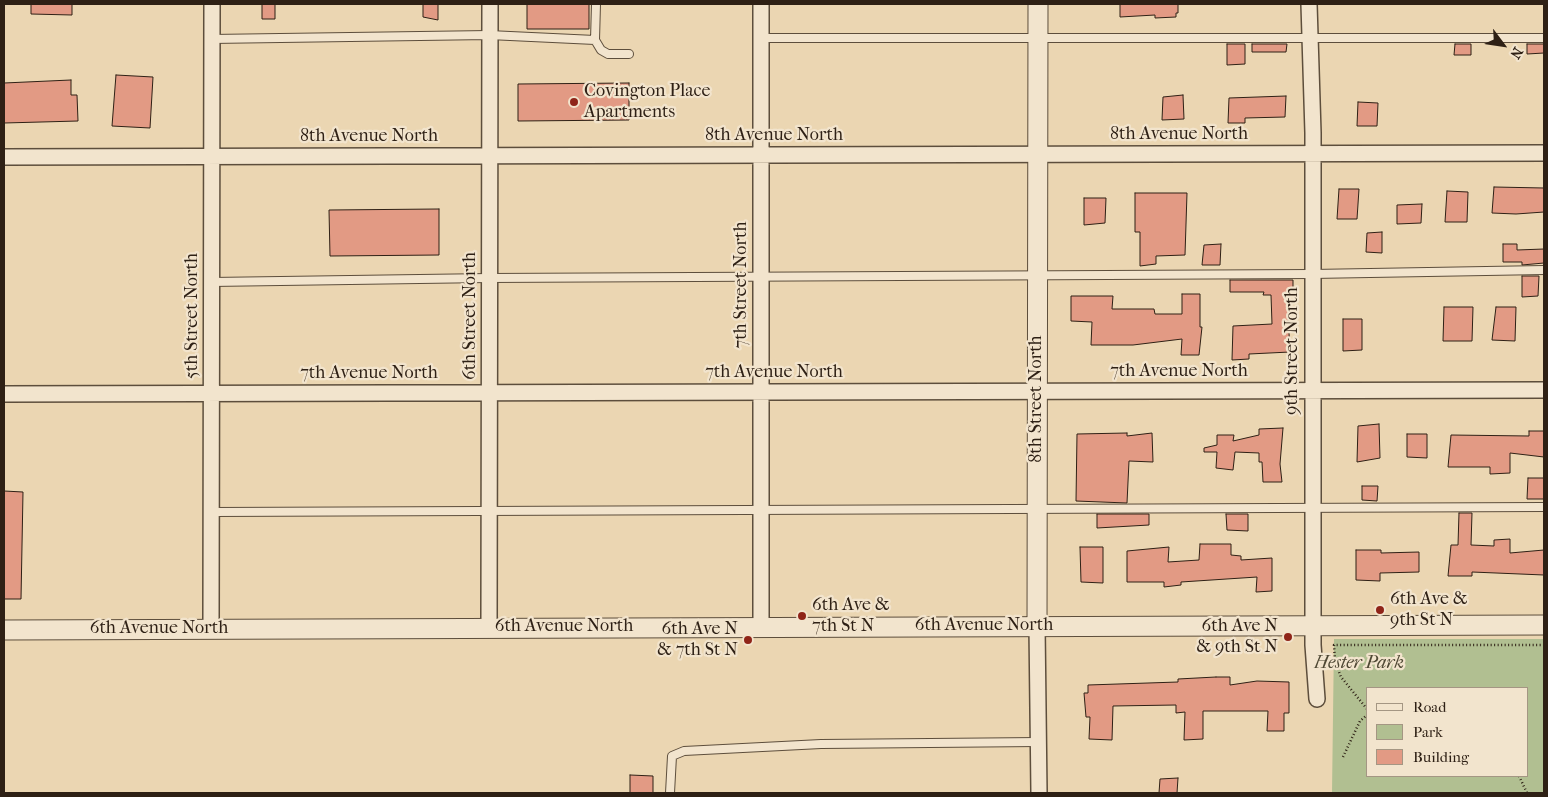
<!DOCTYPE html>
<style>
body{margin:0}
#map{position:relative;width:1548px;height:797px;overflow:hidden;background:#ebd6b2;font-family:"IM FELL French Canon",serif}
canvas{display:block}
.frame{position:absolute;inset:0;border:5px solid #2e2015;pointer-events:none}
.legend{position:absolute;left:1366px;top:687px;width:162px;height:90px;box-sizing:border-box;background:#f2e4cd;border:1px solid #a49683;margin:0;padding:6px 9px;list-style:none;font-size:15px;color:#2e2015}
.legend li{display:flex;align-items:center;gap:10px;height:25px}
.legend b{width:25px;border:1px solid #a49683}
.north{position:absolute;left:1478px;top:20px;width:50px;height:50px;-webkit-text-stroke:4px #f2e4cd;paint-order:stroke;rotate:121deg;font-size:14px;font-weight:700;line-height:20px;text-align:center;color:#2e2015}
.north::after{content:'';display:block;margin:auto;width:18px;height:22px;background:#2e2015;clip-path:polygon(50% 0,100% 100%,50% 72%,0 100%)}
</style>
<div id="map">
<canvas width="1548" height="797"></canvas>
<div class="frame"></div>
<ul class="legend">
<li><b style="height:6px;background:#f2e4cd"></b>Road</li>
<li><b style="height:14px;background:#b1bf91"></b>Park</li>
<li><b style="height:14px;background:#e29a84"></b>Building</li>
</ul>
<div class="north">N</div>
</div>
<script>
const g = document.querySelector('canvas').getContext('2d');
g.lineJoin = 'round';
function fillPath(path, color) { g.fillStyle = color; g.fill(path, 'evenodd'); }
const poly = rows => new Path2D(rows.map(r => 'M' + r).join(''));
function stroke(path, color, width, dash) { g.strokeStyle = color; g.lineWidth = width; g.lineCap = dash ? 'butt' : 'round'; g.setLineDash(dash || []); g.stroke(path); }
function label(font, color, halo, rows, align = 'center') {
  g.font = font + ' "IM FELL French Canon",serif'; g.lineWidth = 4.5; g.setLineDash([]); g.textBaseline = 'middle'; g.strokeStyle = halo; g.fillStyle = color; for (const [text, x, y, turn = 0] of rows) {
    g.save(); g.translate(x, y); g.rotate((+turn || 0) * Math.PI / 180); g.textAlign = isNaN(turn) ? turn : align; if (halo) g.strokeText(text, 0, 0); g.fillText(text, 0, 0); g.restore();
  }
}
fillPath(poly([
 [1334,639,1544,639,1544,793,1332,793],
 [1367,688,1527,688,1527,776,1367,776]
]), '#b1bf91');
const building = poly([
 [31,4,72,4,72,15,31,14,31,4],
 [262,4,275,4,275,19,262,19,262,4],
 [423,4,438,4,438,20,423,17,423,4],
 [527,4,589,4,589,29,527,29,527,4],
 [1120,4,1178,4,1178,13,1176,13,1176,17,1155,18,1155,15,1120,17,1120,4],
 [1227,44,1245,44,1245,64,1227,65,1227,44],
 [1252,44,1287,44,1286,52,1252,52,1252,44],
 [1455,44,1471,44,1471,55,1454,55,1455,44],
 [1527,44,1544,44,1544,53,1527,54,1527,44],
 [116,75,153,77,150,128,112,126,116,75],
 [71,80,71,95,77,95,78,121,4,123,4,83,71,80],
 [629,83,629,120,518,121,518,84,629,83],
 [1183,95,1184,119,1162,120,1163,97,1183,95],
 [1286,96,1285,117,1245,118,1245,123,1228,123,1229,98,1286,96],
 [1358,102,1378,103,1377,126,1357,126,1358,102],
 [1494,187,1544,188,1544,212,1516,214,1492,213,1494,187],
 [1339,189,1359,189,1357,219,1337,219,1339,189],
 [1447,191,1468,192,1467,222,1445,222,1447,191],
 [1135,193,1187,193,1185,255,1156,256,1156,264,1140,266,1140,232,1135,232,1135,193],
 [1084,198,1106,198,1105,223,1084,225,1084,198],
 [1422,204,1421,223,1397,224,1397,205,1422,204],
 [439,209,439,255,330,256,329,210,439,209],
 [1382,232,1382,253,1366,252,1367,233,1382,232],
 [1221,244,1220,265,1202,265,1204,245,1221,244],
 [1503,244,1517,244,1517,250,1544,249,1544,263,1522,265,1522,262,1503,262,1503,244],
 [1522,276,1539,276,1538,296,1522,297,1522,276],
 [1230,280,1293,280,1293,295,1287,295,1290,352,1249,354,1249,359,1232,360,1233,326,1272,324,1271,295,1263,295,1264,292,1230,292,1230,280],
 [1182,294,1200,294,1200,327,1202,327,1199,355,1181,355,1182,339,1133,345,1091,345,1092,322,1071,321,1071,296,1113,296,1112,309,1154,309,1155,314,1182,314,1182,294],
 [1444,307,1473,307,1472,341,1443,341,1444,307],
 [1496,307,1516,307,1515,341,1492,340,1496,307],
 [1343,319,1362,319,1362,350,1343,351,1343,319],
 [1379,424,1380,458,1357,462,1358,426,1379,424],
 [1283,428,1280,464,1282,482,1263,482,1262,462,1259,462,1259,453,1235,452,1233,470,1216,468,1217,452,1204,452,1204,448,1217,445,1217,435,1234,435,1233,441,1259,435,1259,429,1283,428],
 [1529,431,1544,431,1544,457,1510,453,1510,473,1490,474,1490,467,1448,467,1451,435,1529,436,1529,431],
 [1127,433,1127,436,1152,433,1153,462,1129,461,1127,503,1076,501,1077,434,1127,433],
 [1407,434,1427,434,1427,458,1407,457,1407,434],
 [1528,478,1544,478,1544,499,1527,499,1528,478],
 [1362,486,1378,486,1377,501,1362,500,1362,486],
 [4,491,23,492,21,599,4,599,4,491],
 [1459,513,1472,513,1471,545,1494,546,1494,540,1510,539,1510,553,1544,550,1544,575,1472,572,1472,576,1448,576,1451,545,1458,545,1459,513],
 [1097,514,1149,514,1149,525,1097,528,1097,514],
 [1226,514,1248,514,1248,531,1227,530,1226,514],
 [1200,544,1231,544,1231,555,1241,556,1241,560,1272,558,1272,591,1256,592,1257,577,1181,582,1181,585,1164,587,1164,582,1127,582,1127,551,1169,547,1168,562,1199,560,1200,544],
 [1080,547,1103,547,1103,583,1081,582,1080,547],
 [1356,550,1381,550,1381,553,1419,552,1419,572,1380,573,1380,581,1356,580,1356,550],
 [1216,677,1230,677,1230,685,1257,681,1289,682,1289,713,1284,713,1284,731,1267,731,1268,711,1203,711,1203,739,1184,740,1185,712,1176,713,1176,705,1113,706,1112,740,1089,739,1090,717,1086,717,1084,693,1088,693,1088,685,1178,682,1178,679,1216,677],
 [630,775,653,776,653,793,630,793,630,775],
 [1178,778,1177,793,1159,793,1160,779,1178,778]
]);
fillPath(building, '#e29a84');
stroke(building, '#2e2015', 1);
const service = poly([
 [761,38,1544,38],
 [211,39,489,35,595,40,596,4],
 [595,40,601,50,608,54,629,54],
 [211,282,489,278,1312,274,1544,270],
 [212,512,1544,507],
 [670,793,672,756,684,751,821,744,1039,742]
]);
const minor = poly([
 [761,4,761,627],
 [1309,4,1313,133,1313,645,1317,699],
 [4,157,1544,153],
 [4,394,1544,390],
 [1037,626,1039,793],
 [211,628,212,4],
 [489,628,490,4]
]);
const tertiary = poly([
 [1037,626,1038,4],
 [4,630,1544,625]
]);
stroke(service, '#5d4e3c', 10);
stroke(minor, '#5d4e3c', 18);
stroke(tertiary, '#5d4e3c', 21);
stroke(poly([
 [1367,709,1341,677,1335,661,1334,645,1544,645],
 [1343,757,1360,721,1367,715],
 [1519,776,1527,793]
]), '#2e2015', 2.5, [1, 2.5]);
stroke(service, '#f2e4cd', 8);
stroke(minor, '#f2e4cd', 15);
stroke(tertiary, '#f2e4cd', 19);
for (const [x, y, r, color] of [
 [574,102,5,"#8f2418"],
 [1380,610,5,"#8f2418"],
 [802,616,5,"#8f2418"],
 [1288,637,5,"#8f2418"],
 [748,640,5,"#8f2418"]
]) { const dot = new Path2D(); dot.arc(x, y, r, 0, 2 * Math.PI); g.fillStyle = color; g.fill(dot); stroke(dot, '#f2e4cd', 2); }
label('18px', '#2e2015', '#f2e4cd', [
 ["Covington Place",584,92],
 ["Apartments",584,113],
 ["6th Ave &",1390,600],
 ["9th St N",1390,621],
 ["6th Ave &",812,606],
 ["7th St N",812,627],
 ["6th Ave N",1278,627,"right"],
 ["& 9th St N",1278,648,"right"],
 ["6th Ave N",738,630,"right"],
 ["& 7th St N",738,651,"right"]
], 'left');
label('18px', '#2e2015', '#f2e4cd', [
 ["8th Avenue North",1179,135],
 ["8th Avenue North",774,136],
 ["8th Avenue North",369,137],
 ["7th Street North",742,285,-90],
 ["5th Street North",193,316,-90],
 ["6th Street North",471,316,-90],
 ["9th Street North",1293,351,-90],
 ["7th Avenue North",1179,372],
 ["7th Avenue North",774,373],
 ["7th Avenue North",369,374],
 ["8th Street North",1037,399,-90],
 ["6th Avenue North",984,626],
 ["6th Avenue North",564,627],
 ["6th Avenue North",159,629]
]);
label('italic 18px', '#4f4834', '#f2e4cd', [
 ["Hester Park",1359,664]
]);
</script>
